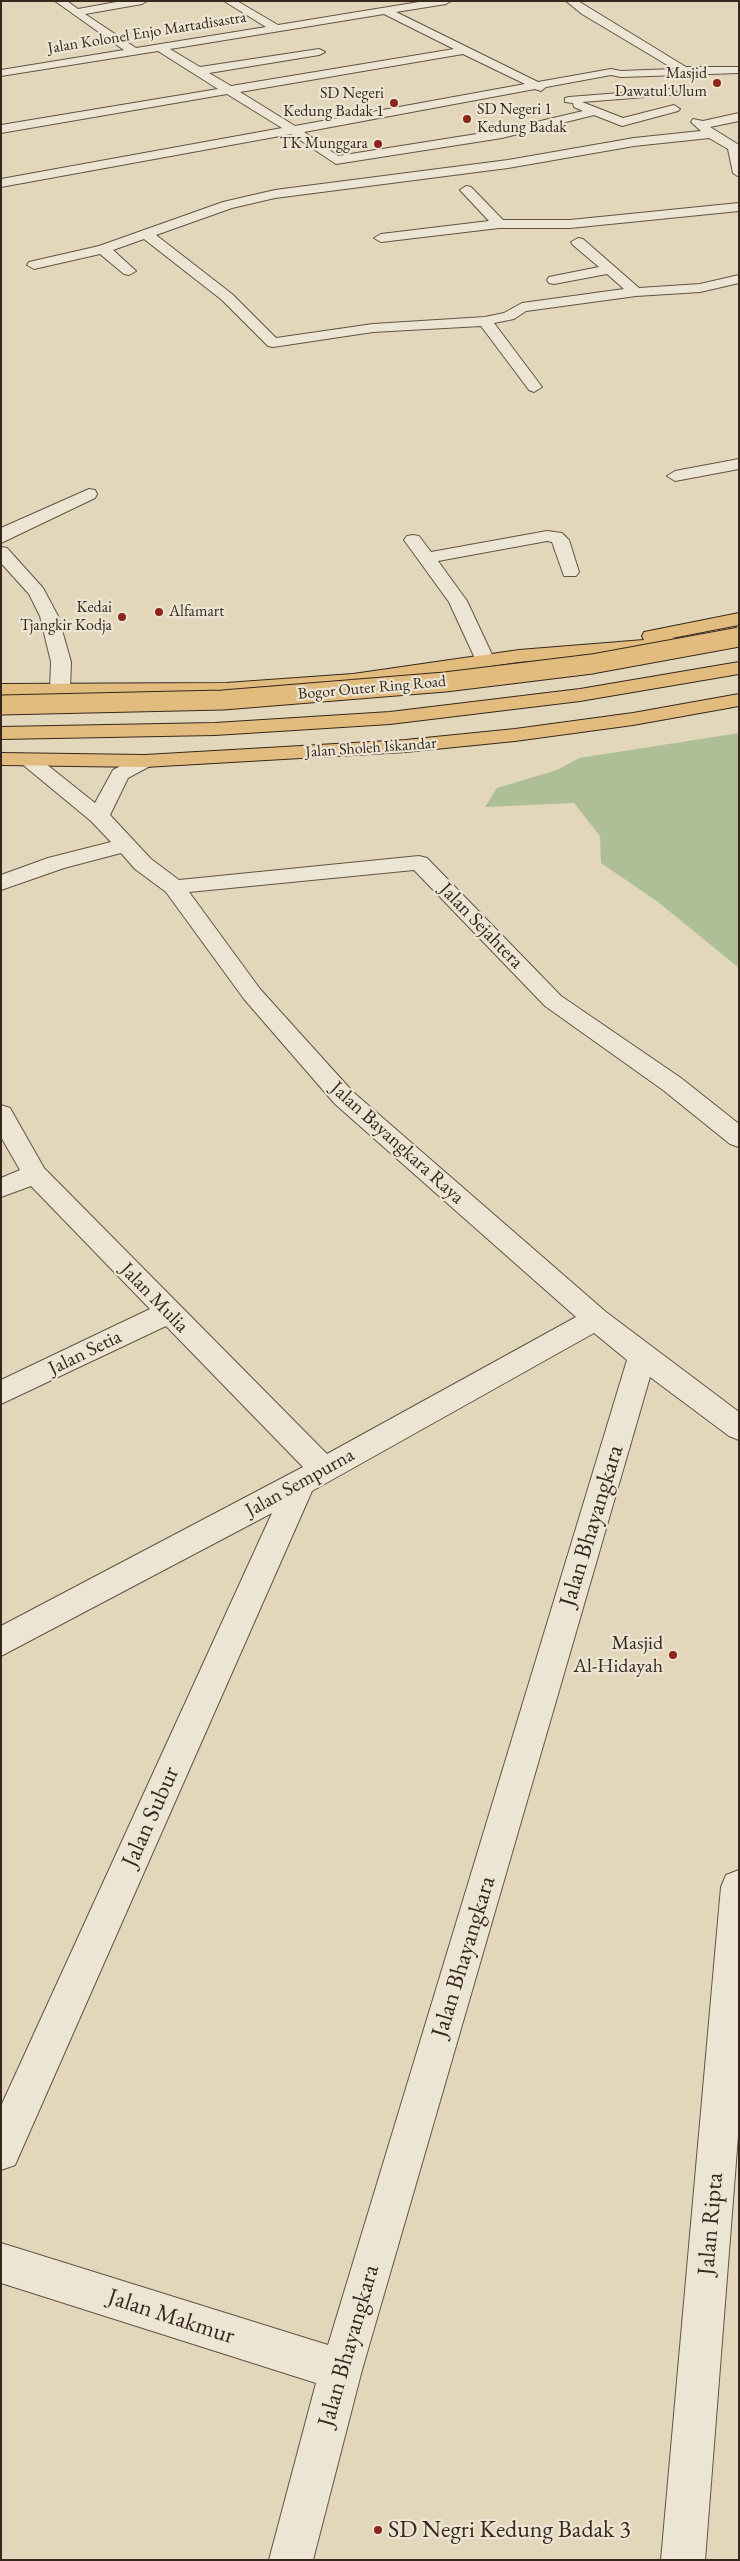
<!DOCTYPE html>
<style>
body{margin:0}
#map{position:relative;width:740px;height:2561px;overflow:hidden;background:#e3d7bb;font-family:"EB Garamond",serif}
canvas{display:block}
.frame{position:absolute;inset:0;border:2px solid #37271c;pointer-events:none}
</style>
<div id="map">
<canvas width="740" height="2561"></canvas>
<div class="frame"></div>
</div>
<script>
const g = document.querySelector('canvas').getContext('2d');
g.lineJoin = 'round';
function fillPath(path, color) { g.fillStyle = color; g.fill(path, 'evenodd'); }
const poly = rows => new Path2D(rows.map(r => 'M' + r).join(''));
function stroke(path, color, width, dash) { g.strokeStyle = color; g.lineWidth = width; g.lineCap = dash ? 'butt' : 'round'; g.setLineDash(dash || []); g.stroke(path); }
function label(font, color, halo, rows, align = 'center') {
  g.font = font + ' "EB Garamond",serif'; g.lineWidth = 4.5; g.setLineDash([]); g.textBaseline = 'middle'; g.strokeStyle = halo; g.fillStyle = color; for (const [text, x, y, turn = 0] of rows) {
    g.save(); g.translate(x, y); g.rotate((+turn || 0) * Math.PI / 180); g.textAlign = isNaN(turn) ? turn : align; if (halo) g.strokeText(text, 0, 0); g.fillText(text, 0, 0); g.restore();
  }
}
fillPath(poly([
 [739,733,739,968,658,902,601,863,600,836,574,803,485,807,497,788,557,770,579,758]
]), '#aebf95');
const street = poly([
 [55,1,67,1,78,9,122,1,147,1,142,4,85,14,136,48,266,27,224,1,237,1,278,25,425,1,451,1,446,4,396,12,538,82,611,69,621,71,674,69,582,14,566,1,578,1,686,67,739,67,739,73,621,77,611,75,546,87,541,91,535,89,304,132,338,156,502,130,583,111,574,107,573,103,565,102,565,98,569,97,671,89,677,92,671,95,582,102,623,118,674,105,680,109,678,111,622,126,594,115,502,138,336,164,291,134,1,187,1,179,282,128,227,94,1,133,1,125,218,89,158,51,1,76,1,70,124,50,55,1],
 [384,14,454,49,231,86,209,73,319,55,325,52,319,49,200,67,170,49,384,14],
 [463,54,525,84,295,126,240,92,463,54],
 [739,113,739,121,710,127,739,145,739,177,733,173,728,149,709,138,634,146,508,168,275,198,232,208,156,235,232,294,276,338,373,324,485,317,504,313,522,303,624,289,607,274,554,284,549,283,547,280,549,277,599,267,573,245,571,242,578,238,583,239,639,288,700,284,739,275,739,283,700,292,636,296,526,311,514,319,494,323,542,387,534,392,529,390,481,326,373,332,273,347,268,346,222,300,144,239,113,250,136,271,129,275,124,274,100,254,34,269,27,265,29,262,99,246,223,202,275,190,508,160,634,138,701,131,691,122,693,119,703,121,739,113],
 [466,186,471,187,503,220,570,220,739,203,739,211,570,228,499,228,381,242,374,238,381,234,489,221,460,190,466,186],
 [739,459,739,469,675,481,667,476,675,471,739,459],
 [89,489,95,490,97,494,95,498,1,543,1,528,89,489],
 [547,531,562,533,569,540,579,572,576,576,564,576,552,542,547,541,438,561,467,601,495,661,492,665,478,665,449,602,404,540,407,536,413,535,419,536,431,552,547,531],
 [1,547,7,548,43,588,58,616,71,662,70,690,67,694,53,694,50,690,51,662,40,616,29,594,1,563,1,547],
 [29,754,36,756,95,803,113,770,138,757,145,755,152,757,155,761,152,765,128,778,110,815,151,859,179,880,419,856,427,858,561,996,681,1078,739,1124,739,1147,730,1144,663,1090,545,1006,414,870,189,892,260,989,353,1092,606,1312,739,1412,739,1440,729,1436,650,1377,362,2370,313,2560,269,2560,316,2383,1,2283,1,2243,328,2345,627,1360,594,1333,312,1491,15,2165,1,2170,1,2106,272,1513,1,1656,1,1626,303,1467,166,1326,1,1404,1,1380,150,1309,31,1186,1,1197,1,1178,20,1170,1,1137,1,1105,10,1108,44,1168,327,1454,576,1317,335,1104,244,999,166,892,135,869,121,853,64,868,1,890,1,875,48,858,111,842,91,821,22,764,19,760,22,756,29,754],
 [739,1870,739,2123,705,2560,661,2560,721,1887,726,1875,739,1870]
]);
const highway = poly([
 [739,613,739,625,672,638,682,639,684,643,682,647,675,649,519,662,353,686,226,695,1,696,1,684,226,683,353,674,519,650,644,640,642,636,644,632,739,613],
 [739,662,739,674,580,701,390,724,215,735,1,739,1,727,215,723,390,712,580,689,739,662],
 [739,694,739,706,633,725,515,741,405,752,145,767,1,765,1,753,145,755,405,740,515,729,633,713,739,694]
]);
stroke(street, '#625344', 2);
stroke(highway, '#37271c', 2);
fillPath(street, '#ede5d3');
fillPath(highway, '#e2bc7e');
const highwayBridge = poly([
 [1,705,223,700,445,682,592,664,739,637]
]);
stroke(highwayBridge, '#37271c', 21, []);
stroke(highwayBridge, '#e2bc7e', 19);
for (const [x, y, r, color] of [
 [717,83,5,"#8f2418"],
 [394,103,5,"#8f2418"],
 [467,119,5,"#8f2418"],
 [378,144,5,"#8f2418"],
 [159,612,5,"#8f2418"],
 [122,617,5,"#8f2418"],
 [673,1655,5,"#8f2418"],
 [378,2530,5,"#8f2418"]
]) { const dot = new Path2D(); dot.arc(x, y, r, 0, 2 * Math.PI); g.fillStyle = color; g.fill(dot); stroke(dot, '#ede5d3', 2); }
label('16px', '#37271c', '#ede5d3', [
 ["Jalan Kolonel Enjo Martadisastra",147,33,-9],
 ["Bogor Outer Ring Road",372,688,-5],
 ["Jalan Sholeh Iskandar",371,748,-4]
]);
label('16px', '#37271c', '#ede5d3', [
 ["Masjid",707,74],
 ["Dawatul Ulum",707,92],
 ["SD Negeri",384,94],
 ["Kedung Badak 1",384,112],
 ["SD Negeri 1",477,110,"left"],
 ["Kedung Badak",477,128,"left"],
 ["TK Munggara",368,144],
 ["Kedai",112,608],
 ["Tjangkir Kodja",112,626],
 ["Alfamart",169,612,"left"]
], 'right');
label('20px', '#37271c', '#ede5d3', [
 ["Jalan Sejahtera",481,926,46],
 ["Jalan Bayangkara Raya",397,1143,42],
 ["Jalan Mulia",154,1298,46],
 ["Jalan Setia",85,1353,-26],
 ["Jalan Sempurna",300,1483,-29]
]);
label('20px', '#37271c', '#ede5d3', [
 ["Masjid",663,1644],
 ["Al-Hidayah",663,1667]
], 'right');
label('24px', '#37271c', '#ede5d3', [
 ["Jalan Bhayangkara",592,1526,-73],
 ["Jalan Subur",151,1817,-66],
 ["Jalan Bhayangkara",464,1957,-73],
 ["Jalan Ripta",711,2224,-85],
 ["Jalan Makmur",171,2317,18],
 ["Jalan Bhayangkara",349,2346,-74]
]);
label('24px', '#37271c', '#ede5d3', [
 ["SD Negri Kedung Badak 3",388,2530]
], 'left');
</script>
